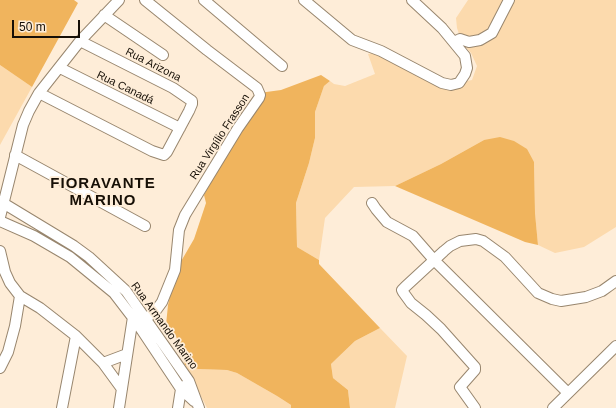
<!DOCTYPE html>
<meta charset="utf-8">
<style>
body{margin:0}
#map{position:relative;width:616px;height:408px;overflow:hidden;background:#feedd8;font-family:Arial,sans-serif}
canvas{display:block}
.scale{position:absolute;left:12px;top:20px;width:68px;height:18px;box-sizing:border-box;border:2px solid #160f06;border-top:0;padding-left:5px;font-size:12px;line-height:14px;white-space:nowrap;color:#160f06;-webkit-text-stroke:3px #feedd8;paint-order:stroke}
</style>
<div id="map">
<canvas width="616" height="408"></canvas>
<div class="scale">50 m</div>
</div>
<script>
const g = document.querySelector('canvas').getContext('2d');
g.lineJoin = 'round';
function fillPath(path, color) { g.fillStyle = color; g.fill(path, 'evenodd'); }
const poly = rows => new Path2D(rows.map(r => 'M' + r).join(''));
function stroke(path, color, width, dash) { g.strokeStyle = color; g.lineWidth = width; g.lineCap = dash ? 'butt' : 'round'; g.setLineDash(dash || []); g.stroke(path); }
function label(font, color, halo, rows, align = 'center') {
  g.font = font + ' Arial,sans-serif'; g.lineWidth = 3.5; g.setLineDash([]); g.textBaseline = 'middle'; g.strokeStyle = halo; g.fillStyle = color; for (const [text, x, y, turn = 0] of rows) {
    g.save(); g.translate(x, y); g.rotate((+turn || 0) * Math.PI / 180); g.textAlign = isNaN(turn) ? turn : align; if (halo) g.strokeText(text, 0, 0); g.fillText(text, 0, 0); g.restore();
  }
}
fillPath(poly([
 [468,0,616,0,616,227,584,247,555,253,538,245,535,213,534,162,484,140,441,164,395,186,354,187,325,218,319,260,297,247,296,203,309,163,315,138,315,112,324,86,330,81,334,84,345,86,375,74,368,54,386,50,436,79,456,83,472,80,477,66,471,53,462,43,457,28,456,18],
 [0,65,32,87,0,145],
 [380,328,407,356,395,408,350,408,348,390,333,378,331,364,355,341],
 [185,365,198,369,227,370,237,373,277,396,291,405,291,408,207,408]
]), '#fcdaad');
fillPath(poly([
 [0,0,74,0,78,3,32,87,0,65],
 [321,75,330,81,324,86,315,112,315,138,309,163,296,203,297,247,319,260,319,264,380,328,355,341,331,364,333,378,348,390,350,408,291,408,291,405,277,396,237,373,227,370,198,369,185,365,176,336,166,325,168,305,176,270,194,239,206,203,204,195,259,93,281,90],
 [500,137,514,141,527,149,534,162,535,213,538,245,525,242,395,186,441,164,484,140]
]), '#f0b45d');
const minor = poly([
 [204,0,282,66],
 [304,0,352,40,381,51,442,83,451,85,459,83,465,74,467,68,465,56,442,28,412,0],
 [104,15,163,55],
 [454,42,460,39,469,42,480,40,492,33,509,0],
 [60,68,180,128],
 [39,93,152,151,164,155,167,152,189,111,192,104,192,101,173,88,80,41],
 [15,155,145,226],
 [3,203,74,246,89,257,126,291,189,381,199,408],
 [372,203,376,209,387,222,413,236,434,260,568,393],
 [0,217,23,125,29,111,39,93,80,41,119,0],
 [0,221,34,236,70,257,114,293,137,323,181,389,194,401],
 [0,251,5,272,10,283,20,296,40,308,76,336,103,363,122,389],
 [137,323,154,313,162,302,175,270,179,230,185,215,238,128,259,98,260,95,257,88,207,50,145,0],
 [103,363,127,354],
 [0,368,8,352,15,326,20,296],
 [62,408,76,336],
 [119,408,133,317],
 [178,408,181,389,184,386],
 [475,408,460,387,475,370,475,367,441,329,426,315,411,303,403,292,402,290,405,287,444,251,450,246,460,241,476,239,483,241,505,257,538,293,552,299,561,301,586,297,602,291,616,281],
 [553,408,616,346]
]);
stroke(minor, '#98866e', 12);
stroke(minor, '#fff', 10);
label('11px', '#160f06', '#feedd8', [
 ["Rua Arizona",153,65,27],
 ["Rua Canadá",125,88,26],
 ["Rua Virgílio Frasson",220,137,-57],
 ["Rua Armando Marino",164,326,54]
]);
g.letterSpacing = '1px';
label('bold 15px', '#160f06', '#feedd8', [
 ["FIORAVANTE",103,184],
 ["MARINO",103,201]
]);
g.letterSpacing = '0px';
</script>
